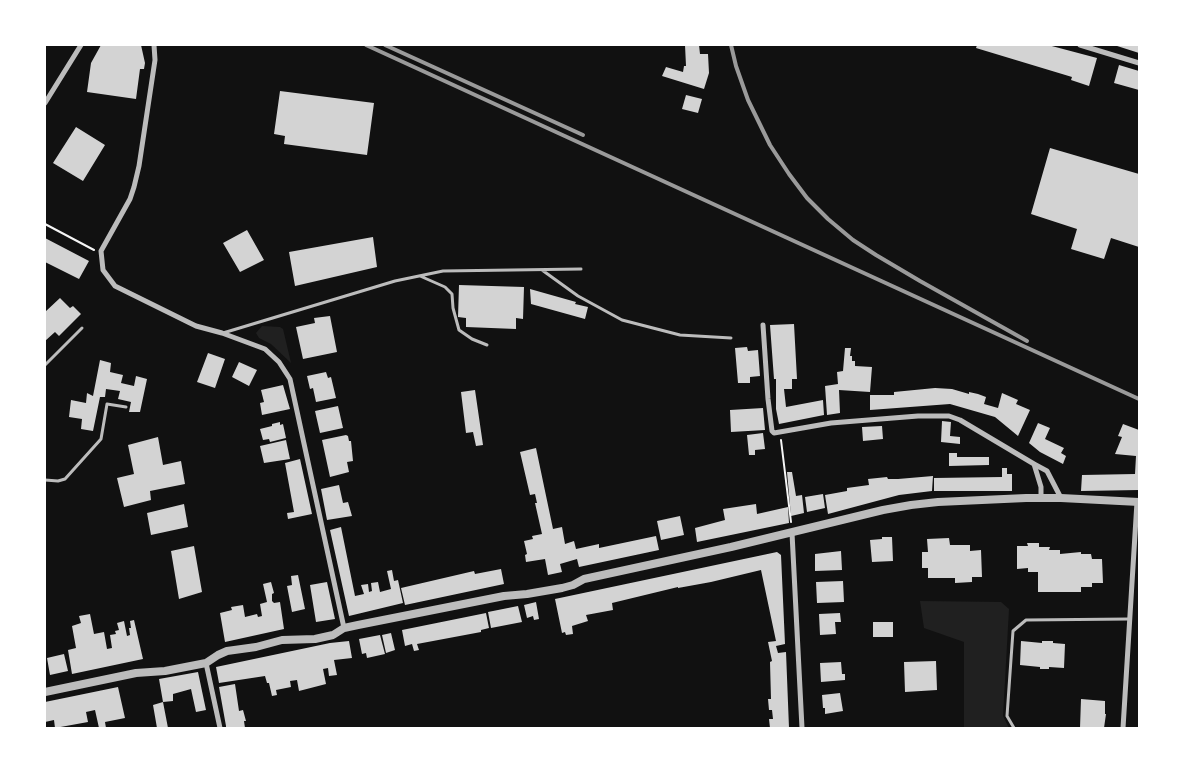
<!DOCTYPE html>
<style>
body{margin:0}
#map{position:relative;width:1184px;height:773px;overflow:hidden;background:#111;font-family:"PT Serif",serif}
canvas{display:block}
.frame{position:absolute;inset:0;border:46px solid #fff;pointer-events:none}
</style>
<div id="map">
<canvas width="1184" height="773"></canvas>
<div class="frame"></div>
</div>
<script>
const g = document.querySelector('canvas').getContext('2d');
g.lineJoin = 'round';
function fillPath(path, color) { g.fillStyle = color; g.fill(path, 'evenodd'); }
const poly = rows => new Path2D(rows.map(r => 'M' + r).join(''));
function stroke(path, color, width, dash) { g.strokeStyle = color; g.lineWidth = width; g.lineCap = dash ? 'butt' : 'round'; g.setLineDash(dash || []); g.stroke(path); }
fillPath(poly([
 [262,326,280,327,283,329,291,363,271,344,259,338,256,333],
 [920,601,1001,602,1009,609,1003,716,1009,728,964,728,964,642,924,628]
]), '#202020');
fillPath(poly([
 [101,45,141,45,145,63,144,69,140,69,136,99,87,92,91,63],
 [685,45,699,45,700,54,708,54,709,73,704,89,662,76,666,67,683,72,684,66,686,66],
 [977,45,1048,45,1097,58,1089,86,1071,80,1072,77,976,48],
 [1114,45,1139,45,1139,53],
 [1119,65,1139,71,1139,90,1114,83],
 [280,91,374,103,367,155,284,144,285,136,274,134],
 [686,95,702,99,698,113,682,109],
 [76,127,105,145,83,181,53,163],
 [1050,148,1139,174,1139,247,1111,238,1104,259,1071,249,1077,229,1031,214],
 [247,230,264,260,240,272,223,243],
 [373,237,377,267,295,286,289,252],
 [45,238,89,261,79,279,45,262],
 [459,285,524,287,523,319,516,318,516,329,466,327,466,318,458,317],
 [530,289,576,302,575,304,588,307,585,319,531,304],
 [60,298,70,308,73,306,81,314,59,336,55,332,45,341,45,312],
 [330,316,337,352,303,359,296,327,315,323,314,318],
 [794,324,797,379,792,379,792,389,784,389,786,407,823,400,824,415,779,424,776,409,776,379,774,379,770,325],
 [747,347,748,351,758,350,760,376,750,377,750,383,738,383,735,348],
 [845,348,851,348,850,356,852,356,852,361,855,361,855,366,872,367,870,392,839,390,840,413,827,415,825,386,838,384,837,372,843,371],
 [208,353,225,359,215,388,197,382],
 [100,360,111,363,110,372,123,375,121,383,134,386,136,376,147,379,140,412,129,412,131,402,118,399,120,391,106,389,105,397,100,397,93,431,81,429,82,419,69,417,71,400,86,403,87,393,93,396],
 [239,362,257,370,249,386,232,377],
 [326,372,328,378,331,377,336,398,316,402,313,388,310,389,307,376],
 [283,385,290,409,262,415,260,403,264,402,261,390],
 [935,388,952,389,969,394,969,392,978,394,986,397,984,404,998,408,1002,393,1018,400,1016,404,1030,410,1018,436,995,417,950,404,870,410,870,395,894,395,894,392],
 [475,390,483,445,476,446,473,432,466,433,461,392],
 [338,406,343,428,320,433,315,411],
 [763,408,765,430,731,432,730,410],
 [942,421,951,422,950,436,960,437,960,444,941,442],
 [280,422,280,425,283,424,286,438,270,442,269,439,263,440,260,429,272,426,272,424],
 [1038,423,1050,428,1045,439,1064,448,1061,453,1066,456,1063,464,1040,452,1029,443],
 [1123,424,1139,430,1139,490,1081,491,1082,475,1135,474,1136,456,1115,454,1122,437,1118,436],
 [882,426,883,439,863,441,862,427],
 [763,433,765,449,755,450,755,455,749,455,747,435],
 [346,435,348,436,349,441,351,441,353,461,347,462,349,472,330,477,322,440],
 [158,437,163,465,181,461,185,484,150,491,151,500,124,507,117,478,134,474,128,445],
 [286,440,290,459,264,463,260,446],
 [536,448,553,529,562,527,565,544,574,541,576,549,599,544,599,548,656,536,659,550,579,567,577,559,560,564,562,572,548,575,545,559,526,562,525,555,527,554,524,541,533,539,532,536,542,534,535,503,537,503,535,494,530,495,520,452],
 [949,453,957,453,957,457,989,457,989,465,949,466],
 [300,459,312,514,288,519,287,513,294,512,285,463],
 [1002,468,1007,468,1007,474,1012,474,1012,491,934,491,934,478,1002,477],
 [787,472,792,472,796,496,802,495,804,513,791,516],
 [933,476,932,491,899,495,828,514,825,495,847,491,847,488,869,485,868,479,887,477,888,479,898,479],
 [339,485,343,503,348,502,352,516,327,520,321,489],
 [823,494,825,508,807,512,805,497],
 [184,504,188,527,151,535,147,513],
 [756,504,757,514,788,507,789,523,697,542,695,528,725,520,723,509],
 [680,516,684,535,661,540,657,521],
 [341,527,355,596,364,594,361,585,368,584,369,592,372,591,371,583,378,582,380,592,391,589,387,571,392,570,394,581,398,580,403,603,349,616,330,530],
 [882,537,892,537,893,561,872,562,870,540,882,539],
 [949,538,950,545,970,545,970,551,981,550,982,577,972,577,972,582,955,583,955,578,928,578,928,568,922,568,922,552,928,552,927,539],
 [1027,543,1039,543,1039,547,1050,547,1049,550,1060,550,1060,554,1081,552,1081,554,1091,554,1092,559,1102,559,1103,583,1092,583,1092,587,1081,587,1081,592,1038,592,1038,572,1028,572,1028,568,1017,569,1017,546,1028,546],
 [194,546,202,592,179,599,171,551],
 [841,551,842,570,815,571,815,554],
 [777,552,781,555,785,644,776,646,778,653,786,652,789,728,770,728,769,719,773,719,772,710,769,710,768,699,771,699,770,662,772,661,768,642,776,641,761,570,711,582,678,588,678,587,612,603,613,610,586,615,588,621,572,626,573,634,566,635,565,632,562,633,555,599],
 [501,569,504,584,405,605,401,588,474,571,475,574],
 [298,575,305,609,292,612,287,586,292,585,291,576],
 [843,581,844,602,817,603,816,582],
 [271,582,274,593,272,594,272,601,274,603,280,602,284,629,225,642,220,613,232,610,231,607,243,605,245,617,257,614,258,617,262,616,260,604,267,602,263,584],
 [327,582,335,619,316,622,310,585],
 [536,602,539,619,534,620,533,616,527,618,524,605],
 [518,606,522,622,491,628,488,612],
 [486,613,489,628,481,630,481,632,417,644,419,650,414,651,412,644,405,646,402,630],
 [840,613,841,622,835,622,836,634,820,635,819,614],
 [90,614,94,634,104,632,107,649,112,648,110,635,116,634,115,631,119,630,117,623,124,621,127,636,130,635,129,628,131,628,130,621,134,620,143,659,72,674,68,650,76,648,72,626,81,623,79,616],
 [873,622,893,622,893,637,873,637],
 [391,633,395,650,386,653,382,635],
 [380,635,385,654,367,658,366,653,362,654,359,639],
 [349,641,352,658,334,660,337,675,329,676,328,668,323,669,326,684,299,691,297,680,290,681,291,687,276,690,277,695,272,696,269,683,267,683,265,676,219,683,216,667,330,643],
 [1021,641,1042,643,1042,641,1053,641,1053,643,1065,644,1064,668,1049,667,1049,669,1040,669,1040,667,1020,665],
 [64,654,68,671,50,675,47,658],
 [936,661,937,690,905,692,904,662],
 [841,662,842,674,845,674,845,680,821,682,820,663],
 [198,672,206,710,196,712,191,689,173,694,173,701,163,702,159,679],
 [235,684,239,711,243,710,246,721,244,721,245,728,226,728,226,726,219,687],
 [118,687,125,718,105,722,106,728,99,728,95,710,86,712,88,722,55,728,54,720,45,722,45,702],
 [840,693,843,711,825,714,825,708,823,708,822,695],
 [1081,699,1105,701,1105,714,1106,714,1104,728,1080,728],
 [163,702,168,728,157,728,153,705]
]), '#d3d3d3');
stroke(poly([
 [45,224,94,250],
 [781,440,791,522]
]), '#f5f5f5', 2);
stroke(poly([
 [542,270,578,296,622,320,680,335,731,338],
 [420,276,445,287,452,294,453,308,459,330,472,339,487,345],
 [223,333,395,281,443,271,581,269],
 [45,365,82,328],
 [45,480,58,481,65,479,101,439,107,404,126,407],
 [1014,728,1007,716,1013,631,1026,620,1129,619]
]), '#bcbcbc', 3);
stroke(poly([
 [154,45,155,60,139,166,134,187,130,199,101,251,103,270,115,286,196,326,222,333,265,349,279,362,290,379,344,628],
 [1080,45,1139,63],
 [45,103,81,45],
 [763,325,768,399,772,431,774,433,831,423,918,416,949,416,960,420,1034,464],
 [1041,498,1041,487,1034,464,1047,471,1061,498],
 [792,533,802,728],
 [206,663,220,728],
 [1123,728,1137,502]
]), '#bcbcbc', 5);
stroke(poly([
 [45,692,136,673,165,671,206,663,218,655,227,651,256,647,282,640,315,639,333,635,344,628,358,625,504,596,527,594,562,588,573,585,584,579,731,547,883,510,911,505,938,502,1026,498,1061,498,1139,502]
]), '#bcbcbc', 8);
stroke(poly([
 [366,45,1139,399],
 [385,45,583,135],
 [731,45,736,66,748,100,770,145,789,174,807,198,828,219,853,240,876,255,920,281,1027,341]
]), '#9a9a9a', 4);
</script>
